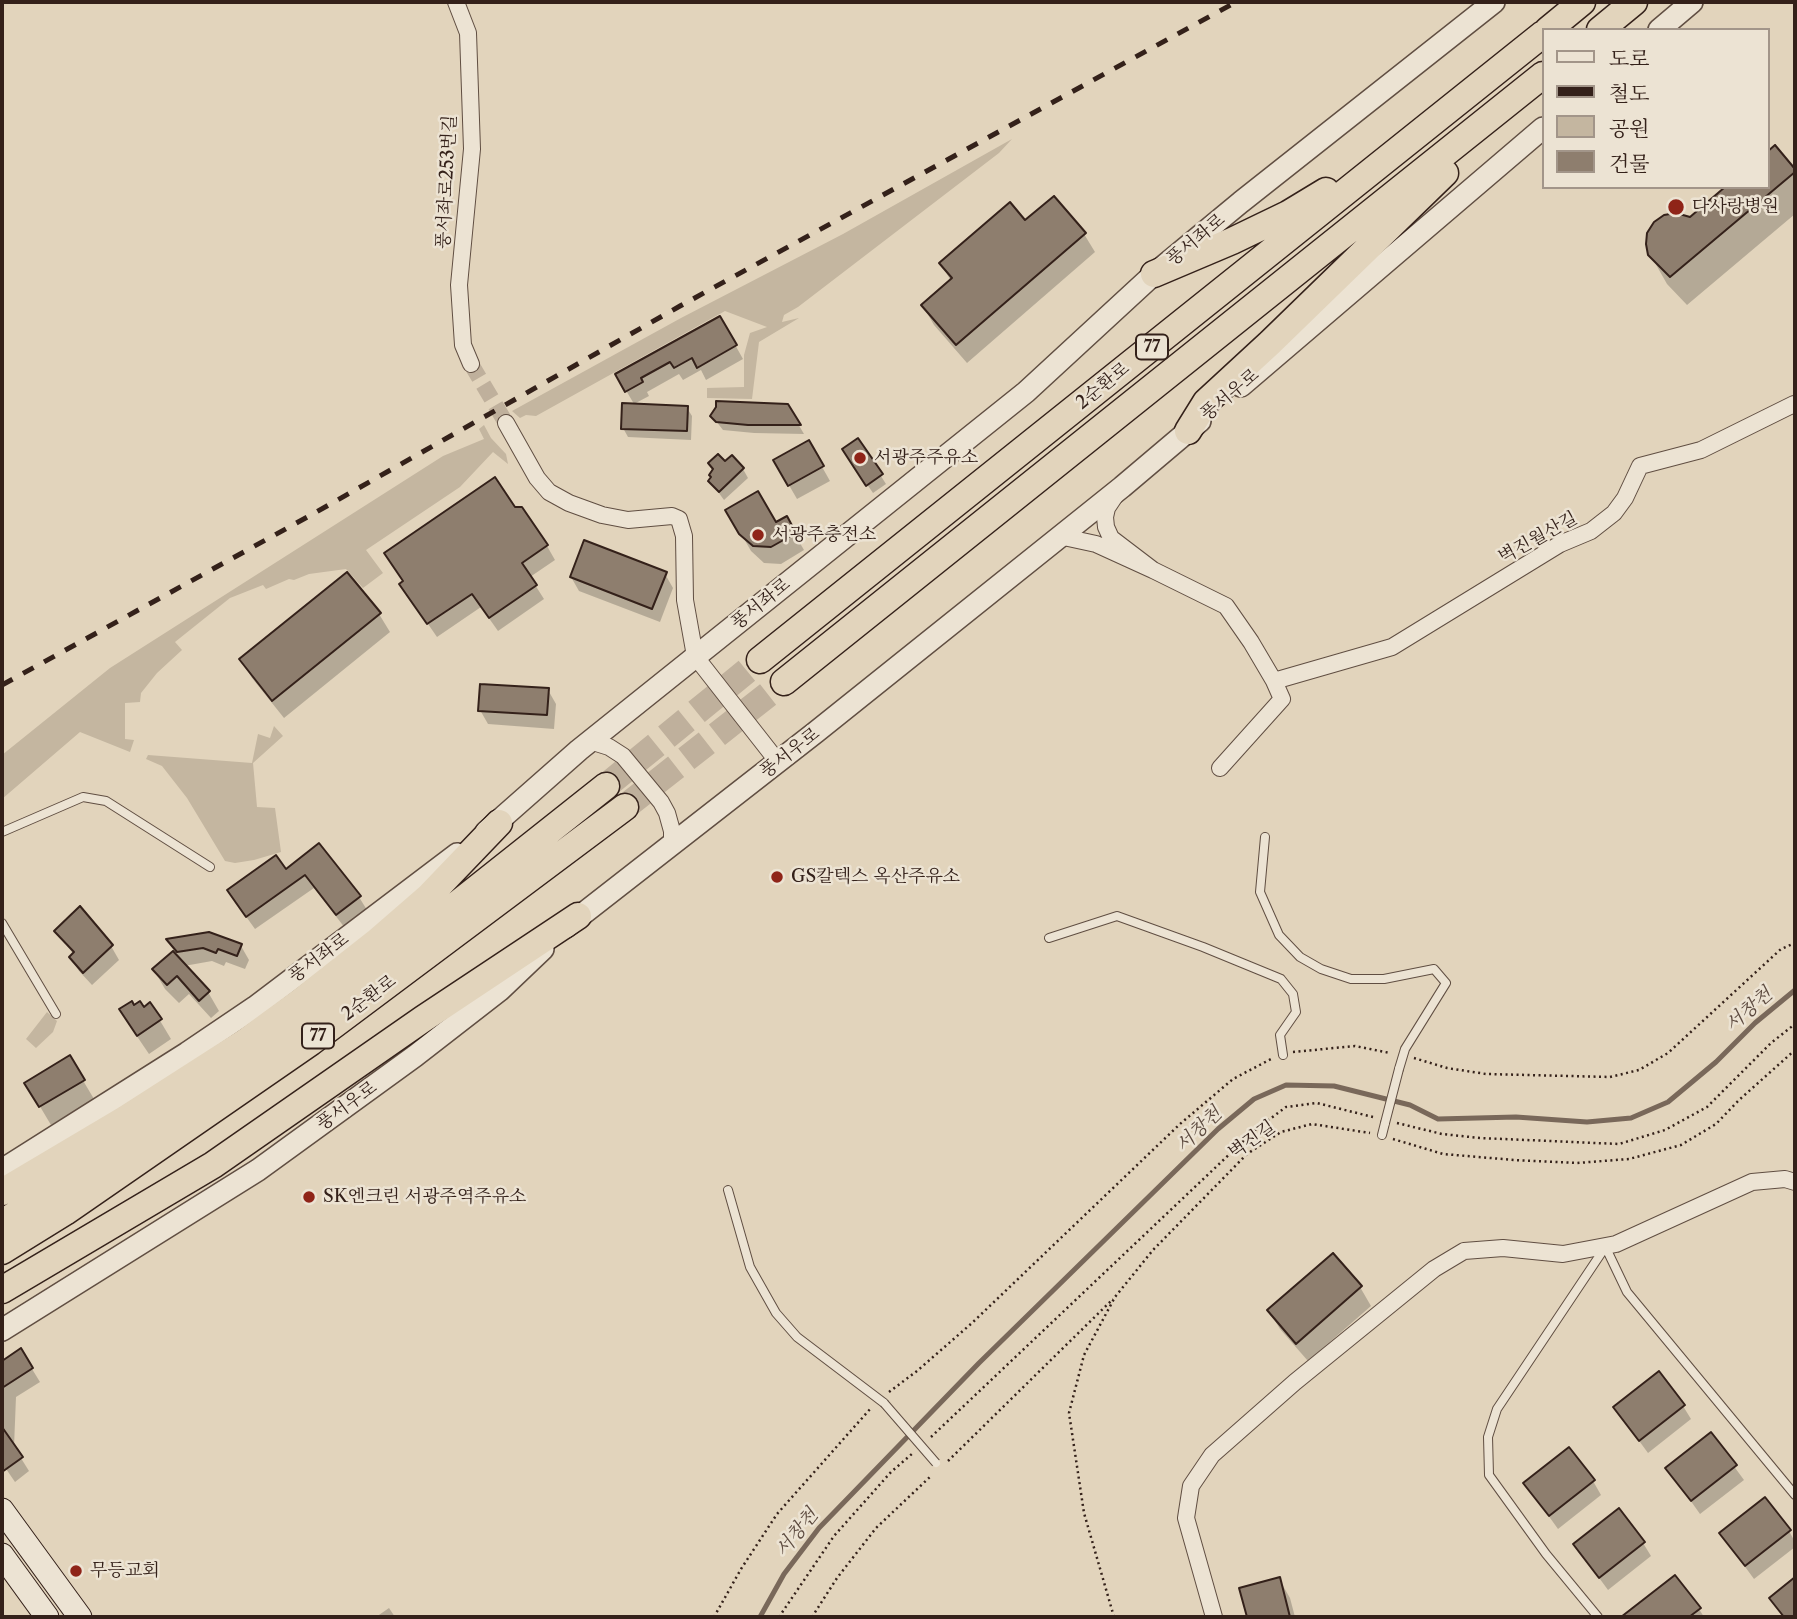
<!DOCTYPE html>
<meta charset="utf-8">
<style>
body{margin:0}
#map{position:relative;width:1797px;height:1619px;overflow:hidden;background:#e2d4bc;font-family:"Libre Caslon Text","Noto Serif KR",serif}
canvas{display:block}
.frame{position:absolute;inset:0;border:4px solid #34211a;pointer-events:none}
.legend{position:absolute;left:1542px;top:28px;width:228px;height:161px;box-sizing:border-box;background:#ece3d3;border:2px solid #a29589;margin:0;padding:9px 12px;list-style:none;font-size:21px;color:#34211a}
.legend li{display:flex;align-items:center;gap:14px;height:35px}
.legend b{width:35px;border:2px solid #a29589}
</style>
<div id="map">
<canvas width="1797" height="1619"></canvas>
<div class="frame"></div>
<ul class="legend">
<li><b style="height:9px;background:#ece3d3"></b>도로</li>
<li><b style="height:9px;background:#34211a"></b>철도</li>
<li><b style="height:19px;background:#c4b6a0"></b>공원</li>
<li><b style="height:19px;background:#8e7e6e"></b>건물</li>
</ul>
</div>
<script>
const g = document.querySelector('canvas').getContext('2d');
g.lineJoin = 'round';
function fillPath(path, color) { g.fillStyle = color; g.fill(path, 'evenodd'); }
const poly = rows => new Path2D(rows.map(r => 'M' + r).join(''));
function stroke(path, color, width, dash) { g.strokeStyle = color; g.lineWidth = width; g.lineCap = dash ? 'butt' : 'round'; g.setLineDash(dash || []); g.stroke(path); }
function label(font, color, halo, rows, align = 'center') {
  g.font = font + ' "Libre Caslon Text","Noto Serif KR",serif'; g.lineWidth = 5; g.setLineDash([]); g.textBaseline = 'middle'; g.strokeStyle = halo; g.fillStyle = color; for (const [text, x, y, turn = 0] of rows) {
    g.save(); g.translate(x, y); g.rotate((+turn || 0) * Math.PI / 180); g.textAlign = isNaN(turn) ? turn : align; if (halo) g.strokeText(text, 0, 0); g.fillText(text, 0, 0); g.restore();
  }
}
fillPath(poly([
 [1012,139,999,153,798,307,784,315,782,322,799,318,759,342,752,399,707,398,707,388,744,387,744,355,750,333,767,327,725,311,536,416,526,415,520,418,512,411,681,318,843,234],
 [484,425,491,438,506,454,508,464,493,452,460,487,366,550,383,573,363,588,346,569,309,574,294,580,289,579,266,589,263,585,230,598,175,642,182,650,157,673,141,693,140,702,125,703,125,739,134,740,130,752,80,732,2,799,2,755,110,668,443,456,484,439,479,429],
 [274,726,283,736,253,763,257,807,275,808,281,852,254,860,235,863,225,861,187,798,162,766,146,759,148,755,252,763,258,734,270,738],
 [47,1012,57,1021,53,1032,36,1048,26,1039]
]), '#c4b6a0');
fillPath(poly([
 [1775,147,1795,171,1795,214,1687,305,1667,284,1650,254,1690,219,1767,187],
 [1025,223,1084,234,1095,252,967,363,934,325,923,306,951,281,941,264],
 [720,318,743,359,706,380,701,370,683,380,679,374,647,392,649,396,634,404,617,375],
 [787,405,804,434,754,433,723,430,712,416],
 [687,408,692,416,691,440,628,437,623,428],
 [858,440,886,484,873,493,849,458],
 [808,442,830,481,797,499,775,461],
 [725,464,743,469,748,478,724,500,710,481],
 [514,508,547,546,555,560,530,577,544,599,498,631,481,607,437,637,410,598],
 [728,511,776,525,786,519,804,550,781,564,764,563,751,551],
 [665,574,673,588,660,622,579,591,571,577],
 [379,614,390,632,284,718,252,678,241,660],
 [548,690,556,704,554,729,488,724,480,710],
 [319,845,359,897,367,910,345,928,314,888,255,929,237,904],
 [56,931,111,946,119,960,92,985,79,971,71,958,74,955],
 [169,940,241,946,249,960,245,969,226,962,224,966,212,961,184,966,208,992,219,1011,211,1018,189,994,179,1003,165,989,154,970,180,959],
 [150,1004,171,1039,149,1054,132,1029,143,1009],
 [69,1057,94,1099,51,1125,26,1083],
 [1360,1287,1371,1306,1308,1361,1280,1329,1269,1311],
 [21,1351,40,1382,16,1397,14,1447,29,1471,15,1482,2,1463,2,1363],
 [1683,1406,1691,1419,1648,1453,1615,1408],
 [1711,1435,1744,1480,1700,1514,1668,1469],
 [1593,1481,1601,1495,1558,1529,1525,1483],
 [1764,1500,1789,1531,1795,1542,1795,1547,1754,1579,1721,1534],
 [1643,1543,1651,1556,1608,1590,1575,1545],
 [1279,1579,1290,1598,1295,1617,1249,1617,1241,1589],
 [389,1608,395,1617,376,1617],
 [1699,1609,1704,1617,1635,1617,1631,1611]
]), '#0003');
stroke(poly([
 [760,1617,784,1574,819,1528,979,1363,1218,1129,1254,1099,1286,1085,1334,1086,1410,1105,1438,1119,1516,1117,1587,1122,1631,1118,1668,1102,1716,1062,1755,1023,1795,990]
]), '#79685a', 5);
const building = poly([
 [1775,145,1795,169,1795,172,1670,277,1648,255,1646,244,1647,233,1654,222,1664,215,1676,213,1690,217,1725,187,1767,187,1767,152,1775,145],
 [1054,196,1086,233,956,345,921,305,952,278,939,263,1010,202,1025,220,1054,196],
 [720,316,737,345,697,368,692,358,674,368,670,362,641,378,643,382,625,392,615,374,720,316],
 [716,401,788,404,801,425,748,425,716,422,710,416,716,407,716,401],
 [622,403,688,406,687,431,621,429,622,403],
 [858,438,883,474,866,486,842,449,858,438],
 [809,440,824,466,788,486,773,460,809,440],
 [718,454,725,461,732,455,744,468,719,492,708,481,711,477,709,475,713,469,708,463,718,454],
 [495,477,515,507,522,507,548,545,522,563,537,585,489,618,472,594,427,624,399,584,403,581,384,553,495,477],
 [758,491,776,522,787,516,796,533,771,547,753,546,739,534,725,510,758,491],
 [584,540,667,572,652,609,570,577,584,540],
 [347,572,381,613,272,701,239,659,347,572],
 [480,684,549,688,547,715,478,711,480,684],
 [319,843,361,896,336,915,305,875,246,917,227,890,276,855,286,869,319,843],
 [80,906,113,945,83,973,69,957,74,952,54,931,80,906],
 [209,932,242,944,237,956,218,949,216,953,203,948,177,952,166,939,209,932],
 [173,951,210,991,199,1001,177,976,167,985,152,969,173,951],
 [132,1001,134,1005,140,1001,144,1007,150,1002,162,1019,137,1036,119,1009,132,1001],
 [70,1055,85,1080,39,1107,24,1083,70,1055],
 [1333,1253,1362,1286,1296,1344,1267,1310,1333,1253],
 [21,1348,33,1368,2,1388,2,1361,21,1348],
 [1659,1371,1685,1405,1639,1441,1613,1407,1659,1371],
 [2,1427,23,1457,2,1472,2,1427],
 [1711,1432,1737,1465,1691,1501,1665,1468,1711,1432],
 [1569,1447,1595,1480,1549,1516,1523,1483,1569,1447],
 [1765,1497,1791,1530,1745,1566,1719,1533,1765,1497],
 [1619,1508,1645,1542,1599,1578,1573,1544,1619,1508],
 [1675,1575,1701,1608,1689,1617,1621,1617,1675,1575],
 [1280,1577,1290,1617,1247,1617,1239,1588,1280,1577],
 [1795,1577,1795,1617,1784,1617,1769,1598,1795,1577]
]);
fillPath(building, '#8e7e6e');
stroke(building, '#34211a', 2);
stroke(poly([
 [471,364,506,423]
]), '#bfb09c', 16, [16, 8]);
stroke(poly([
 [606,786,760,660],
 [625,807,784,682]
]), '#bfb09c', 26, [26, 13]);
const service = poly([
 [2,832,83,797,106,801,210,867],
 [1265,837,1260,892,1279,935,1300,957,1321,969,1351,979,1384,979,1434,969,1446,983,1405,1049,1399,1069],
 [2,923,56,1014],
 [1049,938,1117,916,1203,947,1281,979,1293,994,1296,1012,1280,1035,1283,1055],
 [1382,1135,1385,1123],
 [728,1190,750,1267,776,1313,797,1337,884,1403],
 [1605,1246,1627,1292,1795,1495],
 [1598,1617,1546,1554,1489,1475,1488,1437,1497,1409,1604,1249]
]);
const minor = poly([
 [456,2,468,33,472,149,459,285,463,345,471,364],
 [506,423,537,478,549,492,569,503,602,515,628,520,672,516,679,519,684,536,685,600,695,656,778,762],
 [1059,536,1096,544,1153,570,1111,538,1106,527,1105,517,1107,508,1115,496],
 [1153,570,1226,606,1251,642,1274,681,1282,699,1220,768],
 [1274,681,1392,647,1560,544,1591,531,1614,513,1625,498,1640,466,1701,450,1794,404,1795,406],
 [590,741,609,747,623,756,661,802,667,813,672,831,672,846],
 [1214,1617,1186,1518,1191,1486,1212,1455,1295,1382,1434,1269,1464,1251,1503,1248,1563,1254,1616,1244,1752,1182,1785,1179,1795,1182]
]);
const tertiary = poly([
 [1659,30,1692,2],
 [1241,386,1543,128],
 [486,832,579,750,1026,392,1154,274,1241,202,1494,2],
 [566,927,816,732,1122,487,1200,421],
 [2,1170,187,1053,255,1007,457,854],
 [2,1330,258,1170,415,1056,500,990,543,949]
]);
const secondary = poly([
 [2,1510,80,1617],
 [2,1555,47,1617]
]);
const trunk = poly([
 [1548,30,1582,2],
 [1600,30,1634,2],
 [1154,274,1232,241,1288,214,1326,191],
 [1188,431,1206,402,1270,343,1445,173],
 [760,660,1543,34],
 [784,682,1543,75],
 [2,1192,125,1119,245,1042,301,1001,376,942,429,896,499,823],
 [2,1223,138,1136,268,1048,408,943,606,786],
 [2,1251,65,1212,311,1042,625,807],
 [2,1290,213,1165,423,1019,578,916]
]);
stroke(service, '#604e42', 10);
stroke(minor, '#604e42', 18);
stroke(tertiary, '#604e42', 24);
stroke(secondary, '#34211a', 25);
stroke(trunk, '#34211a', 29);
stroke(poly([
 [1293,1052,1355,1046,1390,1053],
 [1414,1058,1447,1068,1486,1074,1610,1077,1639,1070,1668,1053,1781,949,1795,943],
 [1397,1123,1442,1134,1480,1138,1619,1144,1665,1130,1707,1107,1771,1043,1795,1024],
 [1393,1139,1443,1154,1514,1160,1577,1163,1629,1159,1681,1145,1716,1124,1739,1100,1795,1050],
 [889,1392,917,1371,972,1323,1180,1124,1233,1079,1273,1058],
 [931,1437,1255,1130,1286,1107,1317,1103,1373,1117],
 [948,1461,1113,1299],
 [714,1617,741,1569,777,1514,871,1408],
 [779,1617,834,1536,891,1472,913,1453],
 [812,1617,837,1578,876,1528,932,1475],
 [1114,1617,1084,1513,1069,1413,1084,1355,1115,1297,1153,1250,1247,1154,1281,1132,1312,1124,1370,1133]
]), '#34211a', 2.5, [2, 3.5]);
stroke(service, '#ece3d3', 8);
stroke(minor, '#ece3d3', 16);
stroke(tertiary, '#ece3d3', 21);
stroke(secondary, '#ece3d3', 23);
stroke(trunk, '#e2d4bc', 26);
stroke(poly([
 [2,685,311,515,680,306,1236,2]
]), '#34211a', 5, [12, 12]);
const serviceBridge = poly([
 [1385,1123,1399,1069],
 [884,1403,936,1463]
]);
stroke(serviceBridge, '#604e42', 10, []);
stroke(serviceBridge, '#ece3d3', 8);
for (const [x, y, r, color] of [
 [1676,207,9,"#8f2418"],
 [860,458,7,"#8f2418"],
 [758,535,7,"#8f2418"],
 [777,877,7,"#8f2418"],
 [309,1197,7,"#8f2418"],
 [76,1571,7,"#8f2418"]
]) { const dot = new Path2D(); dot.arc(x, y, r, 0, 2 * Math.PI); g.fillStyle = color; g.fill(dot); stroke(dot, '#ece3d3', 2.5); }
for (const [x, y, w] of [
 [1152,347,32],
 [318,1036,32]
]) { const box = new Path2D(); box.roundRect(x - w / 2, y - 12.5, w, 25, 5); g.fillStyle = '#ece3d3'; g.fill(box); stroke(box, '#34211a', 2); }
label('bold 16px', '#34211a', null, [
 ["77",1152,347],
 ["77",318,1036]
]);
label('18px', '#34211a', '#ece3d3', [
 ["풍서좌로253번길",447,182,-87],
 ["풍서좌로",1196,240,-40],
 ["2순환로",1103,386,-39],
 ["풍서우로",1230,395,-40],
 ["벽진월산길",1538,538,-29],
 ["풍서좌로",761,604,-39],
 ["풍서우로",790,753,-38],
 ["풍서좌로",319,958,-37],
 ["2순환로",369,998,-37],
 ["풍서우로",347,1106,-36],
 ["벽진길",1252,1140,-35]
]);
label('18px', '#34211a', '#ece3d3', [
 ["다사랑병원",1692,207],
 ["서광주주유소",874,458],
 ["서광주충전소",772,535],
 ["GS칼텍스 옥산주유소",791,877],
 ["SK엔크린 서광주역주유소",323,1197],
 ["무등교회",90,1571]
], 'left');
label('italic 19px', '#5c4a3f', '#ece3d3', [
 ["서창천",1749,1010,-41],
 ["서창천",1199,1130,-44],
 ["서창천",797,1533,-51]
]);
</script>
